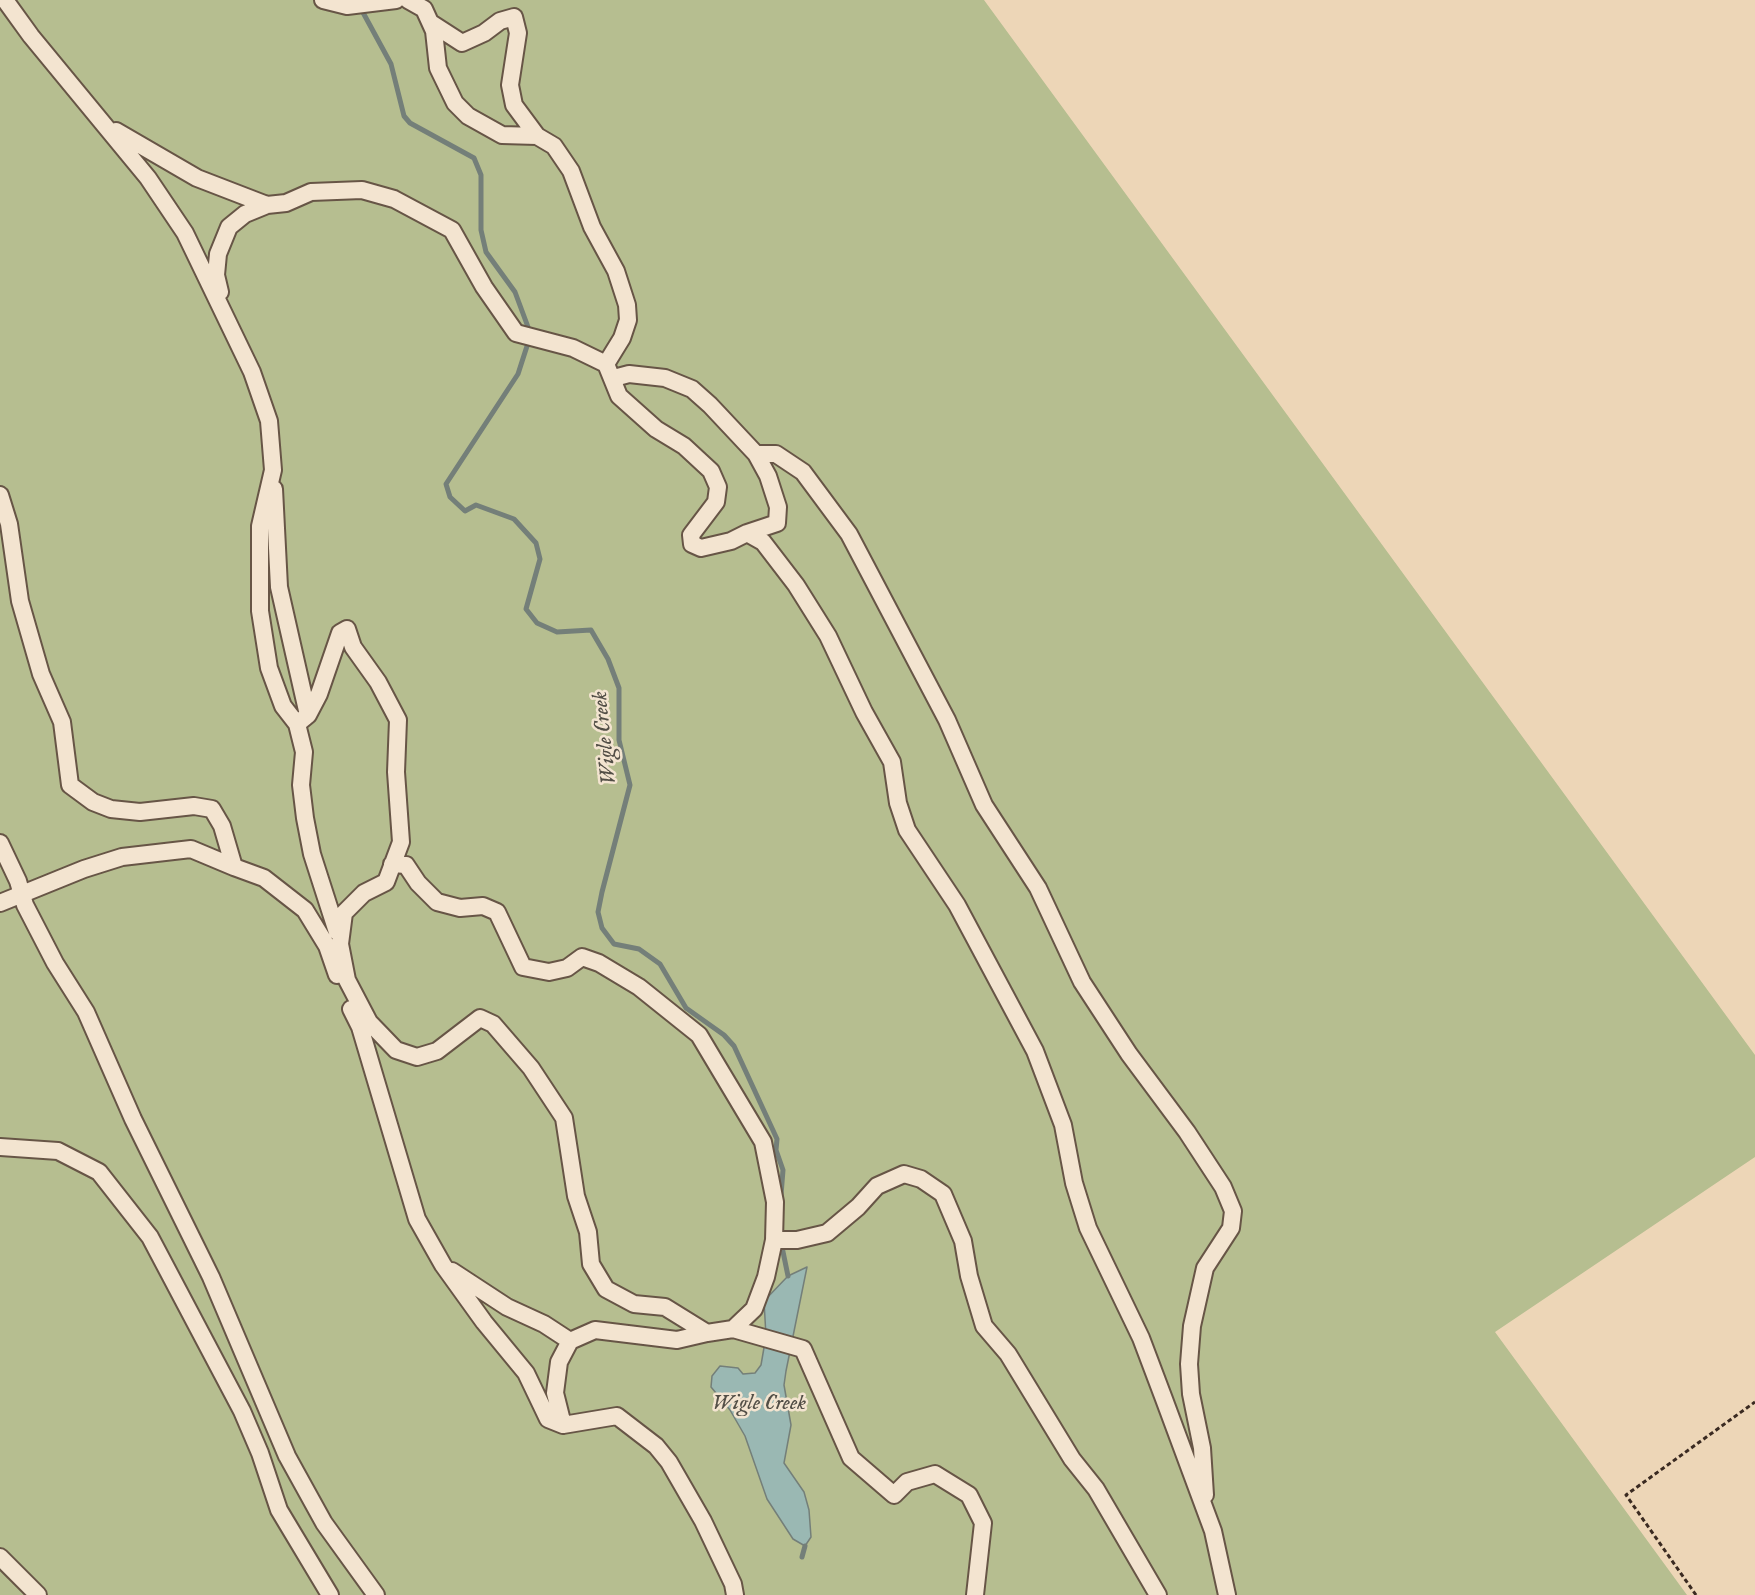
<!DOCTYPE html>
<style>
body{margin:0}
canvas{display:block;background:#edd6b7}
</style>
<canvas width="1755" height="1595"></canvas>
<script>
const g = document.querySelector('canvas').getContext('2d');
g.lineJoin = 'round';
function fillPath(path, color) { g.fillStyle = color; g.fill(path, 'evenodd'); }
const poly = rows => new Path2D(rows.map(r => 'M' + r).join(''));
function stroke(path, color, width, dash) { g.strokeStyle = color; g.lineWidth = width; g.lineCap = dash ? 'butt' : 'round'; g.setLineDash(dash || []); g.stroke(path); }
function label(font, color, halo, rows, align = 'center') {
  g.font = font + ' "IM FELL English",serif'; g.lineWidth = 5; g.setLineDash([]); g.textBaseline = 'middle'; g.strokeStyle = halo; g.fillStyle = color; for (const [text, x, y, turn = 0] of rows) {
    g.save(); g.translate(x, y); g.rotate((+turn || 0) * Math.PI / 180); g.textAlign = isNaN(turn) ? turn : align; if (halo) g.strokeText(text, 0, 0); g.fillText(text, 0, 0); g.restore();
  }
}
fillPath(poly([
 [0,0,984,0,1755,1055,1755,1157,1495,1332,1687,1595,0,1595]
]), '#b6be90');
const water = poly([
 [807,1267,786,1371,784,1385,791,1425,784,1463,804,1492,809,1510,811,1537,805,1546,793,1539,767,1499,745,1436,730,1410,711,1387,712,1376,720,1366,738,1368,743,1374,755,1373,761,1365,766,1336,764,1301,788,1276,807,1267]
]);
fillPath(water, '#9ab8b3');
stroke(water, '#747f79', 1.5);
stroke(poly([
 [360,7,391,64,404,116,410,123,474,158,481,175,481,230,486,252,515,292,528,327,528,343,518,374,446,484,450,497,465,511,476,505,514,519,536,543,540,559,526,609,537,623,557,632,591,630,608,659,619,688,619,740,630,785,602,892,598,912,602,928,614,944,639,949,660,964,686,1008,724,1035,734,1046,777,1139,776,1150,783,1170,781,1195],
 [781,1242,788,1276],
 [802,1557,805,1546]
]), '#747f79', 5);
const minor = poly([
 [5,0,31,36,148,178,185,233,252,372,269,421,273,470,260,526,260,611,269,668,283,706,297,724,308,715,319,694,340,633,347,629,353,647,378,682,398,720,396,772,401,842,386,882,364,893,344,913,340,944,347,980,369,1022,396,1050,417,1057,437,1051,480,1018,493,1024,531,1068,564,1118,576,1196,588,1232,591,1264,606,1289,634,1304,665,1307,707,1333,733,1329,803,1349,851,1458,894,1495,907,1482,935,1474,969,1495,983,1523,975,1595],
 [323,0,347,6,396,0],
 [408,0,424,9,434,31,438,68,455,103,468,116,502,135,537,136,554,146,571,171,592,227,616,271,627,305,628,320,622,338,606,364],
 [431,23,462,43,484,33,500,21,514,17,518,33,510,85,514,105,537,136],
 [116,131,197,178,267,205,286,203,311,192,362,190,394,199,452,230,484,287,516,333,573,348,606,364,619,396,656,429,684,446,711,471,718,487,716,502,691,535,692,544,701,548,731,541,747,533,763,542,796,585,828,636,864,712,892,762,898,803,907,830,957,905,1035,1051,1063,1125,1074,1183,1088,1228,1141,1338,1164,1399,1213,1531,1227,1595],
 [220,292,216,275,218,254,229,227,245,214,267,205],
 [614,378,629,374,665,378,692,389,710,405,756,454,768,476,778,507,777,523,747,533],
 [756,454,776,454,803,472,849,534,947,720,984,805,1038,888,1082,982,1129,1054,1187,1132,1223,1187,1233,1211,1231,1228,1205,1268,1192,1326,1189,1364,1191,1394,1202,1448,1205,1495],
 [274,489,279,587,308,715],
 [0,495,9,524,20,601,41,674,62,722,70,785,93,802,111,809,140,812,194,806,212,809,222,826,234,867,264,878,305,910,327,946,337,975],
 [297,724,304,752,301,785,305,818,312,854,337,932],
 [0,843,18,881,25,905,55,963,86,1012,133,1119,211,1277,287,1456,324,1523,376,1595],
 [392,864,406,865,418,883,437,902,460,908,483,906,497,912,523,967,549,972,567,968,582,957,599,963,639,987,699,1035,763,1142,775,1202,774,1240,766,1277,754,1309,733,1329],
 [0,903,84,869,122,857,191,849,234,867],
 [351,1009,360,1027,417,1219,443,1265,484,1322,526,1373,548,1419,563,1425,617,1416,656,1446,669,1462,703,1521,733,1584,735,1595],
 [0,1147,58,1151,99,1172,150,1237,242,1411,260,1453,279,1510,330,1595],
 [774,1240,797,1240,827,1233,858,1207,877,1186,904,1174,921,1179,943,1194,963,1241,969,1276,984,1326,1008,1354,1072,1459,1096,1489,1158,1595],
 [452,1271,507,1307,544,1324,570,1341],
 [563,1425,555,1393,559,1362,570,1341,595,1330,677,1340,707,1333],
 [0,1557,38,1595]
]);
stroke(minor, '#675546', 20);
stroke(poly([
 [1696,1595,1626,1495,1755,1402]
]), '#3a2a21', 3, [4.5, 3]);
stroke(minor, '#f3e4d0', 16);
label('italic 22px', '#524e46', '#f3e4d0', [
 ["Wigle Creek",606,738,-96],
 ["Wigle Creek",759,1404]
]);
</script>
